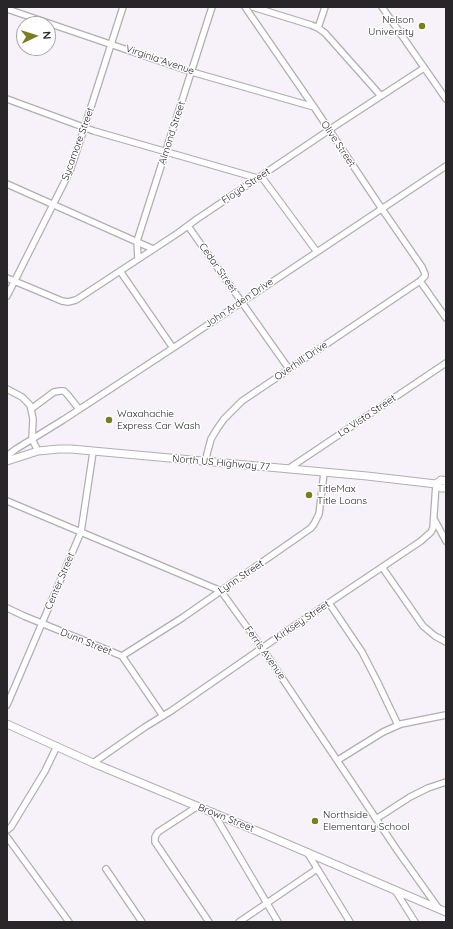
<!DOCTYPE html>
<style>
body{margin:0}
#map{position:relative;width:453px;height:929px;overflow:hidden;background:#f7f2f9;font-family:Quicksand,sans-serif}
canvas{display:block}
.frame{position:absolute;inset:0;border:8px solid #282629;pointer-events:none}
.north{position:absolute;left:16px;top:16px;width:40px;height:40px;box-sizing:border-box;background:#fff;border:1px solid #a9a8a9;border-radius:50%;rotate:86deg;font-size:11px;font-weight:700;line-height:16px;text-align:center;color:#282629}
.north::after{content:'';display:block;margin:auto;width:14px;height:18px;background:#7c7c24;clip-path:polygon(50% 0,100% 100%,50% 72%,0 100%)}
</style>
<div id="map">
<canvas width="453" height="929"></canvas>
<div class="frame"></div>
<div class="north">N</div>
</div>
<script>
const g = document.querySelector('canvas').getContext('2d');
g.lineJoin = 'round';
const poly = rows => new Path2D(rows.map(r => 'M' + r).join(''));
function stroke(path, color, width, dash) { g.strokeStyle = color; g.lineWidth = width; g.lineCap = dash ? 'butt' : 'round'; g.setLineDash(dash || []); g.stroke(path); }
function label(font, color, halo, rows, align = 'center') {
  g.font = font + ' Quicksand,sans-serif'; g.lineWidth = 3; g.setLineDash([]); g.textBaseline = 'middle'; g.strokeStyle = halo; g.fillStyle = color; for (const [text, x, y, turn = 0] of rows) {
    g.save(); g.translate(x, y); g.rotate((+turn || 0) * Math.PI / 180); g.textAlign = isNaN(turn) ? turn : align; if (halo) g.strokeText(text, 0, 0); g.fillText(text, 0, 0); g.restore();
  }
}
const minor = poly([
 [253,7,311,25,318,28,325,33,381,96],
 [382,7,446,99],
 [7,9,192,72,314,107],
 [318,28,325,7],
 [7,99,94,131,257,178],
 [261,176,317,252],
 [7,184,153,249],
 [188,226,289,369],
 [138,259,137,241,212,7],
 [120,271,173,348],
 [7,278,62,301,68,302,76,300,178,233,197,219,338,124,424,68],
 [420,281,446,318],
 [7,296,70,171,82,135,123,7],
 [7,389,22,397,30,405,31,409,33,419,32,439,38,451],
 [31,409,54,392,60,391,64,391,67,394,79,409],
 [7,456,16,449,63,420,173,348,446,166],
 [206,462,207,454,211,439,217,429,224,419,242,401,420,281,425,276,425,274,422,267,382,209,314,107,245,7],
 [288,469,446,363],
 [7,501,221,591,262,648,397,850,439,909],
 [434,519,446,541],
 [382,567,423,626,435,636,446,642],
 [329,603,362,652,377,681,398,725],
 [7,608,24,616,122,656,163,716],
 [122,656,182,618,311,528,314,524,319,514,324,473],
 [7,705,66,567,81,532,93,452],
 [338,760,383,732,401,724,446,715],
 [93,763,145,727,171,711,275,639,421,541,431,532,433,528,436,484],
 [198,806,158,832,155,837,155,842,209,922],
 [213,812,278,922],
 [376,819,410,797,428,788,446,782],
 [7,830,11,827,45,771,57,746],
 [7,837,69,922],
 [307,852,350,922],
 [106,869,142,922],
 [395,890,415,922],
 [239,922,317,869]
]);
const major = poly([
 [7,461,38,451,59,449,71,449,367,476,436,484,441,488,446,488],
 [436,484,441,480,446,481],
 [7,724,93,763,264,834,446,912]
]);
stroke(minor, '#b2adb3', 8);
stroke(major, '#b2adb3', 9);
stroke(minor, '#fff', 5.5);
stroke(major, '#fff', 7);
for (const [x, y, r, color] of [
 [422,26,4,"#7c7c24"],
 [109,420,4,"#7c7c24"],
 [309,495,4,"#7c7c24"],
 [315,821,4,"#7c7c24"]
]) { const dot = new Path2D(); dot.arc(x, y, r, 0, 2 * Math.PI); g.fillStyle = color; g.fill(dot); stroke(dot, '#fff', 1.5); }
label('10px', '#282629', '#fff', [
 ["Nelson",414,20,"right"],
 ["University",414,32,"right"],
 ["Waxahachie",117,414],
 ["Express Car Wash",117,426],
 ["TitleMax",317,489],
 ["Title Loans",317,501],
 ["Northside",323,815],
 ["Elementary School",323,827]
], 'left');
label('10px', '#282629', '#fff', [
 ["Virginia Avenue",160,60,19],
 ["Almond Street",172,133,-72],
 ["Sycamore Street",78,144,-70],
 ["Olive Street",338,144,56],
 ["Floyd Street",246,186,-34],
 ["Cedar Street",218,268,55],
 ["John Arden Drive",239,303,-34],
 ["Overhill Drive",301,361,-34],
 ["La Vista Street",367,416,-34],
 ["North US Highway 77",221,463,5],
 ["Lynn Street",241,577,-34],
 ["Center Street",60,581,-67],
 ["Kirksey Street",302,621,-34],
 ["Dunn Street",86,642,22],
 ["Ferris Avenue",265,653,55],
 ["Brown Street",226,818,22]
]);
</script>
